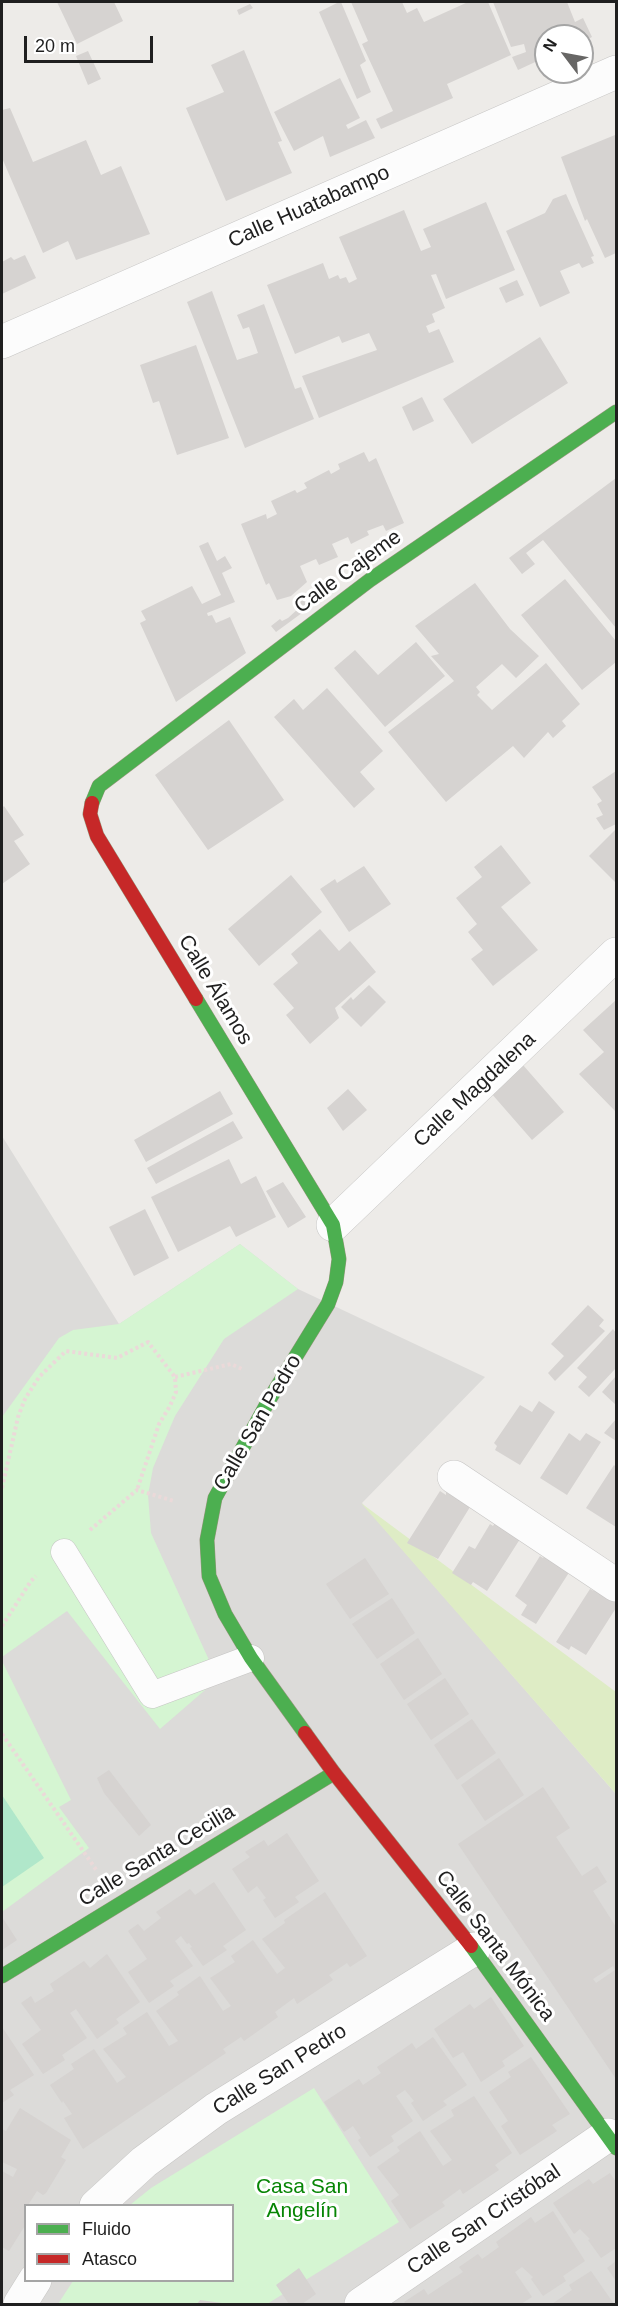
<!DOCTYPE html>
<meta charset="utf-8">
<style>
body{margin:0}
#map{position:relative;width:618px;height:2306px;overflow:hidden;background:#edebe8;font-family:Helvetica,sans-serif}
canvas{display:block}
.frame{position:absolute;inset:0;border:3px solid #1f1f1f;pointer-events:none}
.legend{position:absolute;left:24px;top:2204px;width:210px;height:78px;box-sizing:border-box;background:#fff;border:2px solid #a5a5a5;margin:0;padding:8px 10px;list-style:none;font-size:18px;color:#1f1f1f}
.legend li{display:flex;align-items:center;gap:12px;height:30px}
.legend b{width:30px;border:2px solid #a5a5a5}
.north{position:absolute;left:534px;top:24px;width:60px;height:60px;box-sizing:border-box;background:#fff;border:2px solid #a5a5a5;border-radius:50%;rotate:302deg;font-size:16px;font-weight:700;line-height:24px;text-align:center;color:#1f1f1f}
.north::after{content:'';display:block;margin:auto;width:21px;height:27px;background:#676665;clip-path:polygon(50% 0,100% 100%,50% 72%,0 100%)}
.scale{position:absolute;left:24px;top:36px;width:129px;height:27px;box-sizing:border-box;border:3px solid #1f1f1f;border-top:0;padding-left:8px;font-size:18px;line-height:21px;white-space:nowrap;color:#1f1f1f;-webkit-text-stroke:4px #fff;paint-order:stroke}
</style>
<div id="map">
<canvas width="618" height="2306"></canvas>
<div class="frame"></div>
<ul class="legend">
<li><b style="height:8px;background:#4caf50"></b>Fluido</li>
<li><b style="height:8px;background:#c62828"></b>Atasco</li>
</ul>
<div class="north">N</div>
<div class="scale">20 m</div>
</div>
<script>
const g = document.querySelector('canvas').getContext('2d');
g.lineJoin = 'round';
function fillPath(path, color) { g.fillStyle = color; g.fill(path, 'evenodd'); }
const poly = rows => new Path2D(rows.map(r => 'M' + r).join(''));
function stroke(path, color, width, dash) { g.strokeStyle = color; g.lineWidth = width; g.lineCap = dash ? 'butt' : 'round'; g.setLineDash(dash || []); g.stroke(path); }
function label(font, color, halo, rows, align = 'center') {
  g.font = font + ' Helvetica,sans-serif'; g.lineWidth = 6; g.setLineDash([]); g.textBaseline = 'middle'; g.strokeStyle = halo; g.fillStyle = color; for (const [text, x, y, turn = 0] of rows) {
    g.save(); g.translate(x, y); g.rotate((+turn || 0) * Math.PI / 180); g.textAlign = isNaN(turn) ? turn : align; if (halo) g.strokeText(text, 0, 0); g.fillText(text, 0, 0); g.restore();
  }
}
fillPath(poly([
 [2,1136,119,1324,240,1244,298,1289,485,1377,362,1503,616,1794,616,2304,2,2304],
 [26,2206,232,2206,232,2280,26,2280]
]), '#dcdbd9');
fillPath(poly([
 [361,1503,616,1692,616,1794]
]), '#deecc5');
fillPath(poly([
 [240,1244,298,1289,224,1339,175,1416,153,1468,148,1495,151,1533,214,1671,212,1684,160,1729,67,1611,2,1657,2,1417,59,1338,73,1330,119,1324],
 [2,1661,71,1800,59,1807,89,1848,2,1912],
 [314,2088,399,2222,267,2304,58,2304,73,2281,232,2280,232,2206,130,2205,151,2188]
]), '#d5f5d2');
fillPath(poly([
 [2,1795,44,1858,2,1887]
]), '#b0e7ca');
fillPath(poly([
 [57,2,114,2,123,21,77,44],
 [339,2,341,2,366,61,360,65,371,92,357,99,319,12],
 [351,2,402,2,407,13,417,8,424,22,468,2,488,2,511,55,447,84,453,98,381,129,376,119,393,111,362,44,368,41],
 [493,2,567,2,575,22,583,18,592,37,582,42,582,36,566,36,564,29,559,31,561,36,546,36,546,57,518,70,512,57,526,52,524,44,511,47],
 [250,4,253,8,239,15,237,10],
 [244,50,282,141,278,142,292,173,226,201,186,108,224,92,211,65],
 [88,51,101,79,88,85,76,56],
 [340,78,360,118,346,125,348,129,366,120,375,138,330,157,323,136,294,151,274,112],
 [10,108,33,162,86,140,101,175,121,166,150,234,76,260,68,241,43,253,2,158,2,110],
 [615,135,616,253,605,258,587,219,585,221,561,157],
 [566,194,594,256,591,257,594,263,582,268,579,263,560,271,570,293,540,307,506,231,545,213,553,199],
 [486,202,515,270,446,299,436,274,431,275,445,308,432,314,435,322,426,326,429,333,439,329,454,362,319,418,302,376,377,350,369,333,342,343,339,336,295,354,267,285,323,263,329,279,338,275,340,279,346,277,349,283,357,279,339,237,404,210,421,251,431,247,423,229],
 [25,255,36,278,2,294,2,262,11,257,14,260],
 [517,280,524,295,506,303,499,288],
 [212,291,237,360,258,353,249,327,243,329,237,315,264,304,295,389,301,387,314,419,245,448,187,302],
 [540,337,568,383,472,444,443,399],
 [196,345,229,438,177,455,159,401,153,403,140,365],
 [422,397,434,421,413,431,402,407],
 [364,452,369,462,376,458,404,523,386,531,383,525,367,531,369,535,351,544,348,537,332,544,338,557,319,565,316,559,300,566,307,582,291,596,277,600,269,583,266,585,241,524,266,514,267,519,277,514,271,501,295,490,297,493,307,488,304,483,329,470,331,474,340,469,338,464],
 [616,478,616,628,543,540,526,553,535,564,522,574,509,558],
 [208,542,217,561,225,556,232,568,222,573,235,602,207,613,208,616,212,615,216,623,230,617,246,653,176,702,140,623,146,620,141,611,192,586,202,604,221,595,199,546],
 [565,579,616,641,616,662,582,690,521,615],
 [475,583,510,629,539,656,516,678,502,664,476,687,480,692,477,695,492,710,546,663,580,704,562,721,566,726,553,738,548,732,524,758,513,746,446,802,388,732,454,681,431,656,439,654,415,626],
 [313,588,321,599,276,632,271,626,280,619,282,621,288,618,299,608,294,602],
 [416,642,445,676,385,727,334,668,355,650,378,675],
 [327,688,383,751,360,772,375,789,354,808,274,717,294,699,303,710],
 [229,720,284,800,208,850,155,775],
 [616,771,616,824,604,830,596,818,603,815,597,804,602,801,592,787],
 [4,806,24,835,14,841,30,864,2,884,2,808],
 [616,829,616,883,589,856],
 [501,845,531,883,501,907,538,950,493,986,471,959,483,950,468,932,477,924,456,898,482,877,474,867],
 [364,866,391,904,349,932,320,889,335,879,337,883],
 [291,875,322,912,259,966,228,929],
 [320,929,339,951,350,941,376,972,335,1008,339,1018,310,1044,286,1015,294,1008,273,984,298,963,291,954],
 [369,985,386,1002,361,1027,341,1007,351,997,353,1000],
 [616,1000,616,1112,579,1074,604,1052,583,1030],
 [523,1065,564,1112,532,1140,491,1093],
 [348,1089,367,1110,343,1131,327,1108],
 [220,1091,233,1114,146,1162,134,1140],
 [233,1121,243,1138,156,1184,147,1168],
 [229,1159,241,1184,256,1176,276,1217,236,1237,230,1226,178,1252,151,1197],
 [283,1182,306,1217,288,1228,266,1191],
 [145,1209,169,1258,134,1276,109,1227],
 [588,1305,604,1320,599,1326,605,1331,555,1381,548,1373,564,1356,551,1344],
 [613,1329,616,1333,616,1368,589,1397,578,1387,587,1377,577,1368],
 [616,1376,616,1405,602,1392],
 [539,1401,555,1412,520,1465,495,1450,497,1446,494,1443,520,1405,532,1412],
 [616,1419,616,1441,604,1433],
 [569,1433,580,1441,586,1433,601,1442,567,1495,540,1478],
 [614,1465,616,1467,616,1527,586,1508],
 [440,1491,446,1495,446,1492,470,1507,438,1559,407,1543],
 [495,1523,520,1539,487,1591,473,1582,471,1585,452,1573,469,1546,475,1549,490,1524,493,1526],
 [545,1555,570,1571,536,1624,521,1615,527,1605,515,1596,540,1556,543,1558],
 [365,1558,389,1594,350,1619,326,1584],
 [596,1587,616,1601,616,1608,586,1655,571,1646,569,1650,556,1642,590,1589,594,1591],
 [392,1598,415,1633,377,1659,352,1624],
 [418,1638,442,1674,404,1700,380,1664],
 [445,1678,469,1714,431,1740,407,1704],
 [472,1719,496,1753,457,1780,434,1745],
 [499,1758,524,1795,485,1821,461,1785],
 [109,1770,151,1825,139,1836,104,1793,97,1778],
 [543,1787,570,1828,556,1837,582,1876,597,1866,607,1882,593,1891,616,1927,616,2079,458,1844],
 [613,1966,615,1970,596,1983,593,1979],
 [287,1833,319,1881,295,1897,299,1902,275,1918,263,1900,266,1898,257,1886,248,1893,232,1869,250,1857,245,1852,264,1840,268,1846],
 [214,1882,246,1930,223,1946,227,1950,203,1966,190,1948,192,1947,189,1943,187,1944,181,1936,175,1941,193,1966,170,1981,174,1986,149,2003,128,1972,147,1959,128,1931,138,1924,144,1931,161,1918,156,1912,190,1889,195,1895],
 [325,1892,367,1956,350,1967,347,1963,329,1975,333,1980,297,2004,294,1998,275,2012,278,2017,244,2041,241,2037,223,2049,226,2053,83,2149,64,2118,72,2114,63,2101,62,2103,50,2085,74,2069,71,2064,94,2049,117,2083,126,2077,103,2049,127,2034,123,2028,147,2012,169,2046,178,2041,156,2011,179,1995,177,1992,200,1976,223,2011,231,2006,210,1978,235,1962,231,1956,253,1940,277,1974,285,1968,262,1939,285,1923,284,1920],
 [2,1917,17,1940,2,1950],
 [107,1954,140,2002,116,2019,119,2023,97,2039,76,2009,70,2013,87,2038,62,2055,65,2060,43,2074,22,2044,41,2030,21,2003,31,1996,35,2003,54,1991,50,1984,75,1967,84,1961,90,1968],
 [491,1997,524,2046,502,2061,505,2066,481,2082,463,2052,453,2058,434,2029,470,2004,474,2009],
 [2,2027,34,2075,10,2090,14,2095,2,2103],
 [433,2037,467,2085,443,2101,447,2105,423,2121,411,2103,414,2101,405,2090,396,2096,413,2121,391,2136,394,2141,370,2157,358,2140,361,2138,353,2126,344,2132,324,2102,359,2079,363,2085,381,2073,377,2067,402,2050,412,2043,416,2049],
 [531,2057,570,2114,552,2125,557,2131,520,2155,501,2126,508,2121,489,2092,511,2077,508,2072],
 [474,2096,512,2153,495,2165,499,2170,463,2194,460,2189,442,2202,445,2206,410,2229,391,2201,399,2195,377,2167,400,2151,397,2147,420,2131,443,2166,452,2160,430,2131,454,2116,451,2110],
 [20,2108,71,2140,61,2157,66,2160,46,2193,43,2195,37,2191,28,2205,26,2205,26,2224,9,2251,2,2247,2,2171,13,2177,17,2169,2,2162,2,2129,6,2131],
 [610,2173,616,2182,616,2248,601,2258,588,2240,590,2239,580,2229,574,2234,553,2203,589,2179,593,2184],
 [553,2211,585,2261,563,2276,566,2281,543,2296,531,2279,533,2277,522,2267,515,2272,532,2297,521,2304,473,2304,472,2302,468,2304,406,2304,404,2302,424,2289,428,2295,446,2283,463,2272,459,2267,478,2254,482,2259,499,2247,496,2242,531,2217,535,2223],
 [616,2261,616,2281,607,2268],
 [299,2268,316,2294,302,2304,289,2304,276,2285],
 [591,2271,614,2304,552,2304,572,2290,569,2285],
 [200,2300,222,2303,222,2304,197,2304]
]), '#d6d3d1');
const lane = poly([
 [64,1552,152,1695,251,1658]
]);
const street = poly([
 [2,342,616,72],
 [333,1225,616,954],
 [454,1477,616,1585],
 [96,2206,144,2162,216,2109,474,1949],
 [20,2304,35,2280],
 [361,2304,608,2135]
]);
const fast = poly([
 [92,803,99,786,370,580,616,412],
 [196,999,333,1225,339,1259,336,1282,328,1304,269,1400,215,1498,207,1540,209,1576,225,1614,251,1658,305,1733],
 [471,1946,616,2148],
 [2,1976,334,1773]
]);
const jam = poly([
 [92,803,90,814,97,836,196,999],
 [305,1733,334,1773,471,1946]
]);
stroke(lane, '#c6c5c4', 27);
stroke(street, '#c6c5c4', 34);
stroke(fast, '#98987e', 15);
stroke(jam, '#98987e', 15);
stroke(poly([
 [175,1377,231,1364,242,1369],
 [2,1488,18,1417,25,1399,39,1377,66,1351,117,1358,148,1342,175,1377,176,1392,170,1406,159,1424,137,1490],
 [90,1530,137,1490,174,1501],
 [2,1626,31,1581,36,1576],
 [2,1734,97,1871]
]), '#ebd9d9', 4, [3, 3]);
stroke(lane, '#fcfcfc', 26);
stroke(street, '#fcfcfc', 33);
stroke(fast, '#4caf50', 14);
stroke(jam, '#c62828', 14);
label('21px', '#1f1f1f', '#fff', [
 ["Calle Huatabampo",309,207,-24],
 ["Calle Cajeme",348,572,-36],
 ["Calle Álamos",215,990,59],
 ["Calle Magdalena",475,1090,-43],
 ["Calle San Pedro",258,1423,-60],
 ["Calle Santa Cecilia",157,1856,-31],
 ["Calle Santa Mónica",495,1946,53],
 ["Calle San Pedro",280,2070,-32],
 ["Calle San Cristóbal",484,2220,-34]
]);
label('21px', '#078505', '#fff', [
 ["Casa San",302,2187],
 ["Angelín",302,2211]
]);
</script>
